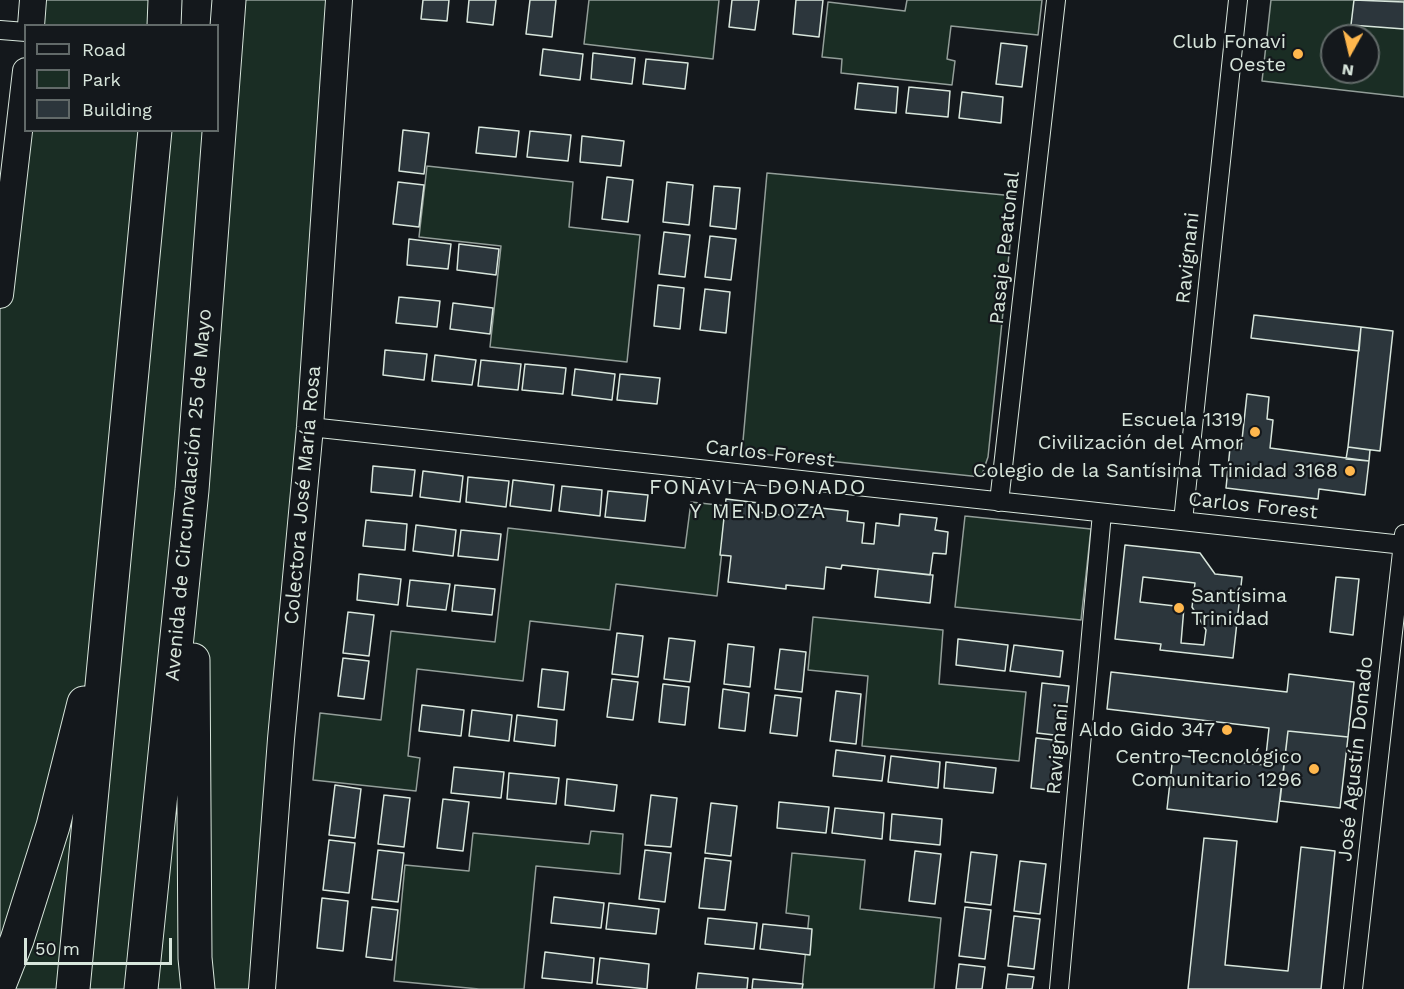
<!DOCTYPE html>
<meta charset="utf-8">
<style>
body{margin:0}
#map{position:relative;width:1404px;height:989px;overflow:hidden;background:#14181c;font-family:"Work Sans",sans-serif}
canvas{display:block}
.legend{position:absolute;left:24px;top:24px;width:195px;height:108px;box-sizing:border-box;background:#14181c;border:2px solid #626a69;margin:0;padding:8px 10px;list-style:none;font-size:18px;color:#d8e6dc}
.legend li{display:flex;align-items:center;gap:12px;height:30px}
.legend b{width:30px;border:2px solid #626a69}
.north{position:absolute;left:1320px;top:24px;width:60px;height:60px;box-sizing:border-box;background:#14181c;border:2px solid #626a69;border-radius:50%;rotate:188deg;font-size:16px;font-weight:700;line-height:24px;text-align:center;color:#d8e6dc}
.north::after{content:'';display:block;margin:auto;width:21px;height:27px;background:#ffb74d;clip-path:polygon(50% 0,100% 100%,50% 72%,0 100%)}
.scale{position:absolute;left:24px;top:938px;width:148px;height:27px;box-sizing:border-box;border:3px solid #d8e6dc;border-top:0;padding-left:8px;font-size:18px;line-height:21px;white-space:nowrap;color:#d8e6dc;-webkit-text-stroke:4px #14181c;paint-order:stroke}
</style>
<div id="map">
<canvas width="1404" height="989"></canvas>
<ul class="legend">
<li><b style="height:8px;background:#14181c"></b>Road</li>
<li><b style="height:16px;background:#1a2d24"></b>Park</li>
<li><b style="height:16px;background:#2c363c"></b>Building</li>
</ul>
<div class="north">N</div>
<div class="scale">50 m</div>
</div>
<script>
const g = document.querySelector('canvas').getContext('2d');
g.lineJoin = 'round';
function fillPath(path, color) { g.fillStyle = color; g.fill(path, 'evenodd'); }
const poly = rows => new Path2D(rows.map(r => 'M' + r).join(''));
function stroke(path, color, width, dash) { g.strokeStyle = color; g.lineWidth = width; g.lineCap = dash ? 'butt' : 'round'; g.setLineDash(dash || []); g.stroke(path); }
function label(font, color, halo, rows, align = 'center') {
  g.font = font + ' "Work Sans",sans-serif'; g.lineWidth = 4.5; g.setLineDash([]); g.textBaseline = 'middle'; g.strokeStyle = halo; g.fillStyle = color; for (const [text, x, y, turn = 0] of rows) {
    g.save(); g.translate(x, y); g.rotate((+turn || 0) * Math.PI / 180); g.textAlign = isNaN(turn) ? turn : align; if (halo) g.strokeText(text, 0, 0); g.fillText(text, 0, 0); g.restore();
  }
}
const green = poly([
 [33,0,165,0,164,25,31,26,33,0],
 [229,0,339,0,262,989,0,989,0,295,26,130,218,130,229,0],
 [589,0,719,0,713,59,584,44,589,0],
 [907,0,1042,0,1038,35,951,26,947,59,955,61,952,85,841,73,842,59,822,57,828,2,905,11,907,0],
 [1271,0,1404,0,1404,97,1262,81,1271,0],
 [1332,36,1368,36,1368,72,1332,72,1332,36],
 [427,166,573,182,569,227,640,235,627,362,490,347,501,246,419,237,427,166],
 [767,173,1015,196,988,457,981,477,742,452,767,173],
 [691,502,727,506,717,596,616,584,610,630,530,621,523,681,417,669,408,756,420,758,416,791,313,780,320,713,381,720,391,631,495,642,508,528,685,548,691,502],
 [965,516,1091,529,1081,620,955,607,965,516],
 [813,617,943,630,939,684,1026,692,1019,761,862,746,868,676,808,670,813,617],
 [591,831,623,834,620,874,536,866,524,989,479,989,394,981,405,865,469,871,473,833,589,844,591,831],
 [792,853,865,860,860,909,941,918,934,989,802,989,809,916,786,913,792,853]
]);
fillPath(green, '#1a2d24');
stroke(green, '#939e99', 1.5);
const building = poly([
 [423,0,449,0,447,21,421,19,423,0],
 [469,0,496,0,493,25,467,22,469,0],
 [530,0,556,0,552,37,526,34,530,0],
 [732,0,759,0,755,30,729,27,732,0],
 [796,0,823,0,819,37,793,34,796,0],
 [1354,0,1404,2,1404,29,1351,25,1354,0],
 [1001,43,1027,46,1022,87,996,84,1001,43],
 [543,49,583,54,580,80,540,75,543,49],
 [593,53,635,58,632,84,591,79,593,53],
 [646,59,688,63,685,89,643,84,646,59],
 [858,83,898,87,896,113,855,109,858,83],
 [909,87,950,91,948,117,906,113,909,87],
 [962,92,1003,97,1001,123,959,118,962,92],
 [479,127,519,131,516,157,476,153,479,127],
 [403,130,429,133,424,174,399,171,403,130],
 [530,131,571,135,568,161,527,157,530,131],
 [582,136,624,141,621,166,580,162,582,136],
 [607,177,633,180,628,222,602,219,607,177],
 [398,182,424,185,419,227,393,224,398,182],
 [667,182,693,185,689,225,663,222,667,182],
 [714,186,740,188,736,229,710,226,714,186],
 [664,232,690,235,685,277,659,274,664,232],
 [710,236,736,239,731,280,705,277,710,236],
 [409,239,451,244,448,269,407,265,409,239],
 [459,244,499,249,496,275,457,270,459,244],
 [658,285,684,288,680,329,654,326,658,285],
 [705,289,730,292,726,333,700,330,705,289],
 [399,297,440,301,437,327,396,323,399,297],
 [453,303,493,308,490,334,450,329,453,303],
 [1254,315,1361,327,1359,351,1251,338,1254,315],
 [1361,327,1393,331,1380,451,1348,447,1361,327],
 [385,350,427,354,424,380,383,375,385,350],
 [435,355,476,360,472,385,432,381,435,355],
 [481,360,521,364,518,390,478,386,481,360],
 [525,364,566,368,563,394,522,390,525,364],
 [575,369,615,374,612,400,572,395,575,369],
 [620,374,660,378,657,404,617,400,620,374],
 [1247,394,1269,397,1267,419,1273,420,1270,448,1369,461,1365,495,1319,489,1318,499,1226,488,1230,448,1241,449,1247,394],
 [1348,447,1370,450,1369,461,1346,459,1348,447],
 [373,466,415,470,412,496,371,492,373,466],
 [423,471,463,476,460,502,420,497,423,471],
 [468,477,509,481,506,507,466,502,468,477],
 [513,480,554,485,551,511,510,506,513,480],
 [562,486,602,490,600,516,559,511,562,486],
 [608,491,648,495,645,521,605,517,608,491],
 [726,499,759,503,758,512,782,515,783,504,848,511,847,521,864,523,862,543,874,544,876,523,899,526,900,514,937,518,935,530,948,532,946,554,933,553,930,575,842,565,841,569,826,567,824,589,786,585,786,589,728,582,731,556,720,555,726,499],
 [366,520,407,524,405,550,363,546,366,520],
 [416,525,456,530,453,556,413,551,416,525],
 [461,530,501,534,498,560,458,556,461,530],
 [1125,545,1200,553,1215,574,1242,577,1233,658,1160,650,1161,644,1115,639,1125,545],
 [1143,577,1195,583,1192,607,1206,630,1204,645,1181,643,1184,607,1140,602,1143,577],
 [878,569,933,575,930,603,875,597,878,569],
 [359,574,401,579,398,605,357,600,359,574],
 [1336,577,1359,579,1353,635,1330,632,1336,577],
 [410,580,450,584,446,610,407,606,410,580],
 [455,585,495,589,492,615,452,611,455,585],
 [348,612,374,615,369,656,343,653,348,612],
 [617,633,643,636,638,677,612,674,617,633],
 [669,638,695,641,690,682,664,679,669,638],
 [958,639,1008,645,1005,671,956,665,958,639],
 [728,644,754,647,750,687,724,684,728,644],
 [1014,645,1063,651,1060,677,1010,671,1014,645],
 [780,649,806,652,802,692,775,689,780,649],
 [343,658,369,661,364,699,338,696,343,658],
 [542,669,568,672,564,710,538,707,542,669],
 [1111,672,1287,692,1289,674,1354,682,1348,737,1288,731,1277,822,1167,809,1173,755,1265,765,1269,728,1107,709,1111,672],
 [612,679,638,682,633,720,607,717,612,679],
 [1042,683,1069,686,1063,736,1037,733,1042,683],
 [663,684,689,687,685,725,659,722,663,684],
 [723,689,749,693,745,731,719,728,723,689],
 [836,691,861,694,856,744,830,741,836,691],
 [775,695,801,698,797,736,770,733,775,695],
 [422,705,464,710,461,736,419,731,422,705],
 [472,710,512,715,509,741,469,736,472,710],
 [517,715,557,720,555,746,514,741,517,715],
 [1288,731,1348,737,1340,808,1280,801,1288,731],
 [1036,738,1062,741,1057,791,1031,788,1036,738],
 [836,750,885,756,882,781,833,776,836,750],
 [891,756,940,762,938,788,888,782,891,756],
 [946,762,996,768,993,793,944,788,946,762],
 [454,767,504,772,501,798,451,793,454,767],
 [509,773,559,778,556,804,507,799,509,773],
 [567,779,617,785,614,811,565,805,567,779],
 [335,785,361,789,355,838,329,835,335,785],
 [384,795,410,798,404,847,378,844,384,795],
 [651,795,677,798,671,847,645,845,651,795],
 [443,799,469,802,463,851,437,848,443,799],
 [779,802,829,807,826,833,777,828,779,802],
 [711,803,737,806,731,856,705,853,711,803],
 [835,808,884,813,882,839,832,833,835,808],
 [892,814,942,819,940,845,890,840,892,814],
 [1204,838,1237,841,1225,965,1288,971,1301,847,1335,851,1321,989,1188,989,1204,838],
 [329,840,355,843,349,893,323,890,329,840],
 [378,850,404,853,398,902,372,899,378,850],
 [645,850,671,853,665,902,639,899,645,850],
 [915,851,941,854,935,904,909,901,915,851],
 [971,852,997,855,991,905,965,902,971,852],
 [705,858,731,861,725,910,699,908,705,858],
 [1020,861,1046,864,1040,914,1014,911,1020,861],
 [554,897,604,903,601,928,551,923,554,897],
 [322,898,348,901,343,951,317,948,322,898],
 [609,903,659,909,656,934,606,929,609,903],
 [372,907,398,910,392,960,366,957,372,907],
 [965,907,991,910,985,959,959,956,965,907],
 [1014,916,1040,919,1034,969,1008,966,1014,916],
 [708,918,757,923,754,949,705,944,708,918],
 [763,924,812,929,810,955,760,949,763,924],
 [545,952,594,958,592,983,542,978,545,952],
 [600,958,649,964,647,989,597,984,600,958],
 [959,964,985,967,982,989,956,989,959,964],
 [698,973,748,978,747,989,696,989,698,973],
 [1008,974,1034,977,1032,989,1006,989,1008,974],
 [753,979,803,984,802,989,752,989,753,979]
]);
fillPath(building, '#2c363c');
stroke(building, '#d8e6dc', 1.5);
const minor = poly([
 [0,30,26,32],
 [310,427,1404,545],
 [999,502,1056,0],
 [1183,521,1238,0],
 [1059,989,1102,513],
 [1353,989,1404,534]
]);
const secondary = poly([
 [31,26,33,0],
 [0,295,26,71],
 [262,989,281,739,310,427,339,0]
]);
const motorway = poly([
 [164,26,165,0],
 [193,660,195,958,198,989],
 [0,983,17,940,53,826,84,703],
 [73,989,155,130],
 [141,989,192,490,229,0]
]);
stroke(minor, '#d8e6dc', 20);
stroke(secondary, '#d8e6dc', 28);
stroke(motorway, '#d8e6dc', 35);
stroke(minor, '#14181c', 18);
stroke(secondary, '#14181c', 26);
stroke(motorway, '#14181c', 33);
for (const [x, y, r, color] of [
 [1298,54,6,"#ffb74d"],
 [1255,432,6,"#ffb74d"],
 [1350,471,6,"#ffb74d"],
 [1179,608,6,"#ffb74d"],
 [1227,730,6,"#ffb74d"],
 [1314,769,6,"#ffb74d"]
]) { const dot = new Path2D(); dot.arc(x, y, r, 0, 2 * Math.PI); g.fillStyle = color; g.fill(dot); stroke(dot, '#14181c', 2); }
label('20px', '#d8e6dc', '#14181c', [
 ["Club Fonavi",1286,42],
 ["Oeste",1286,65],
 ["Escuela 1319",1243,420],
 ["Civilización del Amor",1243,443],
 ["Colegio de la Santísima Trinidad 3168",1338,471],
 ["Santísima",1191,596,"left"],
 ["Trinidad",1191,619,"left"],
 ["Aldo Gido 347",1215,730],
 ["Centro Tecnológico",1302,757],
 ["Comunitario 1296",1302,780]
], 'right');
label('20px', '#d8e6dc', '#14181c', [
 ["Pasaje Peatonal",1005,248,-84],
 ["Ravignani",1188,258,-84],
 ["Carlos Forest",770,454,6],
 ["Avenida de Circunvalación 25 de Mayo",189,495,-85],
 ["Colectora José María Rosa",303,495,-85],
 ["Carlos Forest",1253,506,6],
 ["Ravignani",1058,749,-85],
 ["José Agustín Donado",1356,759,-84]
]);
g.letterSpacing = '1.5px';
label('21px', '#d8e6dc', '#14181c', [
 ["FONAVI A DONADO",758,488],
 ["Y MENDOZA",758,512]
]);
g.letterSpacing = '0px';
</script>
